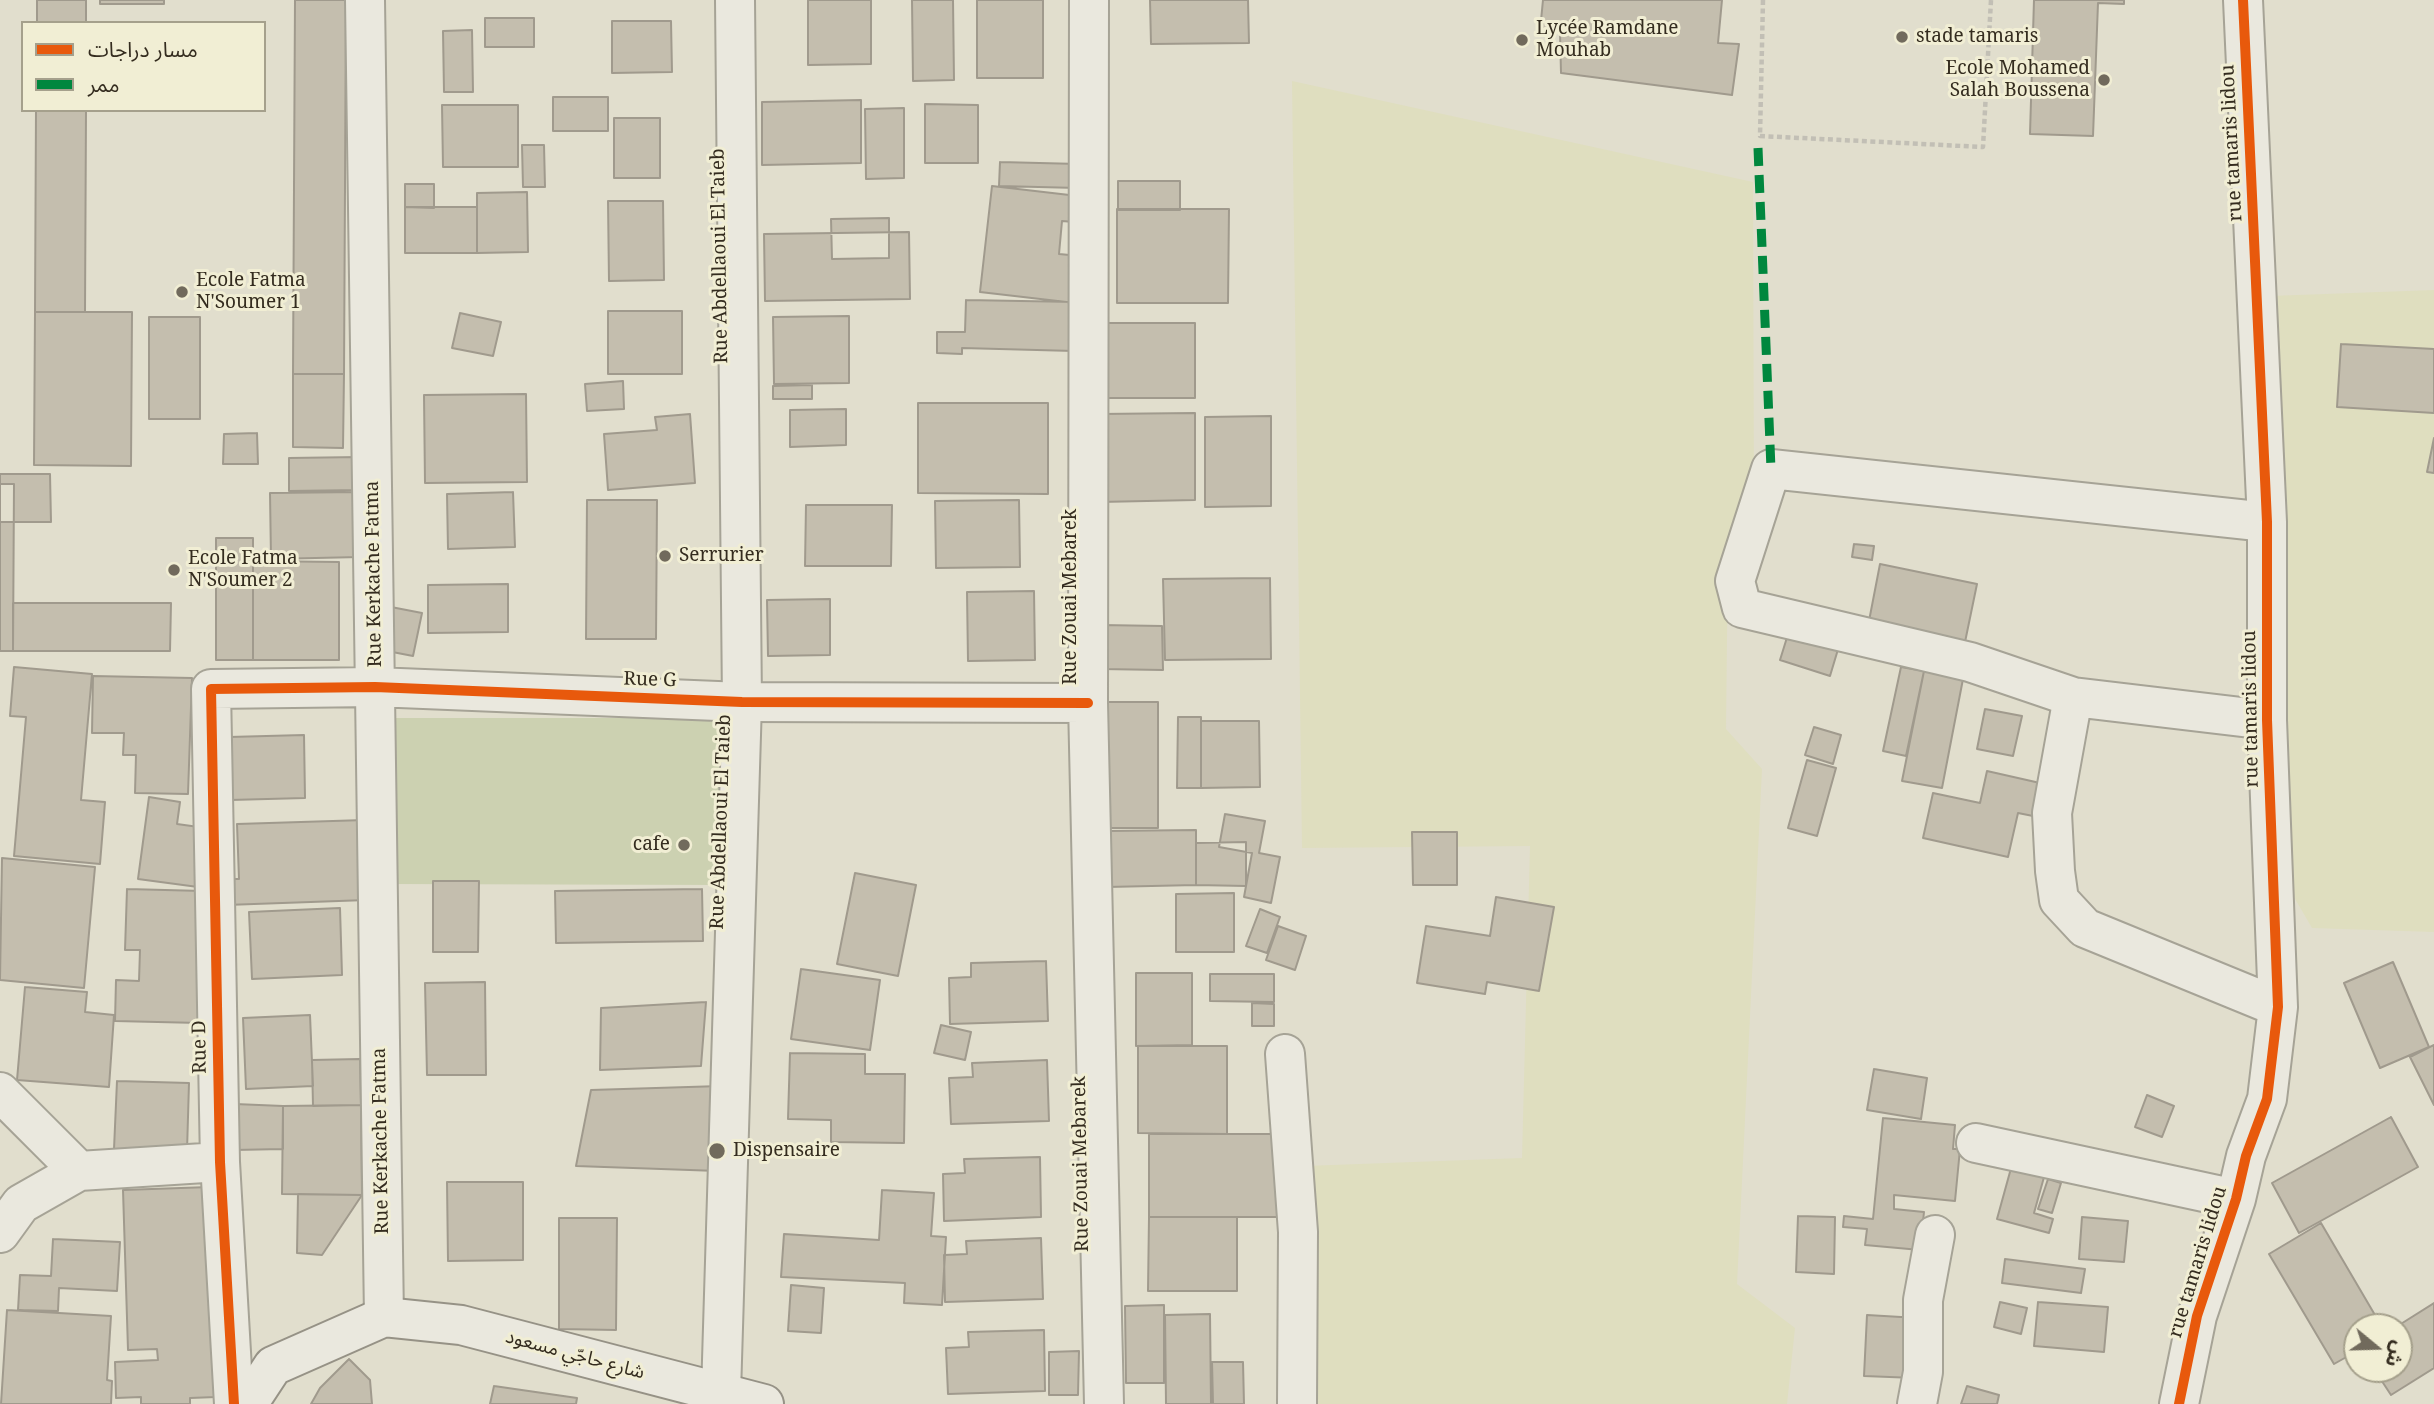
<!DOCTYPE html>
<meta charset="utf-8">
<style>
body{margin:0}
#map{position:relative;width:2434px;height:1404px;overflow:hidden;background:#e1decd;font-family:"Noto Serif","Noto Sans Arabic",serif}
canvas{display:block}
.legend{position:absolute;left:21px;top:21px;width:245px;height:91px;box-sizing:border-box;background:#f1eed4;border:2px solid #a5a08c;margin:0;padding:9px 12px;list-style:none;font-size:21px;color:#342c1f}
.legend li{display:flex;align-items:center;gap:14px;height:35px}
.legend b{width:35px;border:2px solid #a5a08c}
.north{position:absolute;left:2343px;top:1313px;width:70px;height:70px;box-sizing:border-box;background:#f1eed4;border:2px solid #a5a08c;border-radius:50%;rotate:109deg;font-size:19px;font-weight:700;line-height:28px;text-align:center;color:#342c1f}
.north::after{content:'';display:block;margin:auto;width:24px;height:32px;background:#716a5c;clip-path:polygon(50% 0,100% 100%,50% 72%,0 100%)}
</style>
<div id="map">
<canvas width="2434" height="1404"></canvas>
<ul class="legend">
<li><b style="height:9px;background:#e8590c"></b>مسار دراجات</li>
<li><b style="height:9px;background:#00873e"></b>ممر</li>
</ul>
<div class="north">ش</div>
</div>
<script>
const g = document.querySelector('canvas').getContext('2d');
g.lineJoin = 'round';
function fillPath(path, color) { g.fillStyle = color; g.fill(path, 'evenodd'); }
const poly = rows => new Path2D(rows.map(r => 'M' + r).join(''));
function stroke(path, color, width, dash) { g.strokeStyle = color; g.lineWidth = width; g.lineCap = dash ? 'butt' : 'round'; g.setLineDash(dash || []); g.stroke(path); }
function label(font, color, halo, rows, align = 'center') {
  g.font = font + ' "Noto Serif","Noto Sans Arabic",serif'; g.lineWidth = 6; g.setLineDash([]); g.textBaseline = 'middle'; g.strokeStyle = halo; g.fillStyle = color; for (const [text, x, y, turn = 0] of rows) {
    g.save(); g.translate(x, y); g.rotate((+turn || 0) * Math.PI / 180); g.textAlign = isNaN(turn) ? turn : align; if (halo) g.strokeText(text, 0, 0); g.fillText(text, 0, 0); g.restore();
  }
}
fillPath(poly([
 [1292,81,1753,182,1754,515,1728,548,1726,729,1762,769,1737,1284,1795,1328,1787,1404,1314,1404,1305,1166,1522,1158,1530,846,1302,848],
 [2434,290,2434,932,2312,928,2287,885,2270,296]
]), '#dfdebf');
fillPath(poly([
 [389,718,736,718,728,885,388,884]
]), '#ccd1b1');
const building = poly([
 [37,0,86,0,86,23,37,23,37,0],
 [100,0,164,0,164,4,100,4,100,0],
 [295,0,346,0,344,374,293,374,295,0],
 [808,0,871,0,871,64,808,65,808,0],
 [912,0,953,0,954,80,913,81,912,0],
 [977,0,1043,0,1043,78,977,78,977,0],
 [1150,0,1248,0,1249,43,1151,44,1150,0],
 [1543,0,1722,0,1718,43,1739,44,1732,95,1561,73,1560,32,1540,31,1543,0],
 [2034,0,2124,0,2124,4,2098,3,2093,136,2030,134,2034,0],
 [485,18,534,18,534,47,485,47,485,18],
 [612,21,671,21,672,72,612,73,612,21],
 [472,30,473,92,444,92,443,31,472,30],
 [553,97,608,97,608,131,553,131,553,97],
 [861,100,861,163,762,165,762,102,861,100],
 [925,104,978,105,978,163,925,163,925,104],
 [442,105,518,105,518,167,443,167,442,105],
 [904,108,904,178,866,179,865,109,904,108],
 [36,110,86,110,85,312,35,312,36,110],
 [614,118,660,118,660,178,614,178,614,118],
 [522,145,544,145,545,187,523,187,522,145],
 [1000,162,1079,164,1078,188,999,186,1000,162],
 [1118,181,1180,181,1180,210,1118,210,1118,181],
 [405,184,434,184,434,208,405,207,405,184],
 [992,186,1078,196,1074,222,1062,221,1059,254,1080,256,1075,303,980,292,992,186],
 [527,192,528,252,477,253,477,193,527,192],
 [608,201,663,201,664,280,609,281,608,201],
 [405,207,477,207,477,253,405,253,405,207],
 [1117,209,1229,209,1228,303,1117,303,1117,209],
 [889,218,889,258,832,259,831,219,889,218],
 [909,232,910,299,765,301,764,234,909,232],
 [966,300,1076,302,1074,351,962,348,962,354,937,353,937,332,965,332,966,300],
 [608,311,682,311,682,374,608,374,608,311],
 [35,312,132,312,131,466,34,465,35,312],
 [460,313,501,322,493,356,452,348,460,313],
 [849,316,849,383,774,384,773,317,849,316],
 [149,317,200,317,200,419,149,419,149,317],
 [1106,323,1195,323,1195,398,1106,398,1106,323],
 [2341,344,2434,349,2434,413,2337,407,2341,344],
 [293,374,344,374,343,448,293,447,293,374],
 [623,381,624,409,587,411,585,384,623,381],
 [812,385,812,399,773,399,773,386,812,385],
 [526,394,527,482,425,483,424,395,526,394],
 [918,403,1048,403,1048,494,918,493,918,403],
 [846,409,846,445,790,447,790,410,846,409],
 [1195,413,1195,500,1099,502,1099,414,1195,413],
 [690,414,695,483,608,490,604,434,657,430,655,417,690,414],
 [1271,416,1271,506,1205,507,1205,417,1271,416],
 [257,433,258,464,223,464,224,434,257,433],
 [2434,438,2434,473,2427,472,2434,438],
 [360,457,360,490,289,491,289,458,360,457],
 [0,474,50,474,51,522,0,522,0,474],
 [0,484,14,484,13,651,0,651,0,484],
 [359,492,360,557,271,559,270,493,359,492],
 [513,492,515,547,448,549,447,494,513,492],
 [587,500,657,500,656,639,586,639,587,500],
 [1019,500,1020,567,936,568,935,501,1019,500],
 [806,505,892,505,891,566,805,566,806,505],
 [216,538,253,538,253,660,216,660,216,538],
 [1854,544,1874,546,1872,560,1852,557,1854,544],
 [253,561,339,562,339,660,253,660,253,561],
 [1880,564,1977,584,1965,642,1869,621,1880,564],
 [1270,578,1271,659,1165,660,1163,579,1270,578],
 [508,584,508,632,428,633,428,585,508,584],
 [1034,591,1035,660,968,661,967,592,1034,591],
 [830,599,830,655,768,656,767,600,830,599],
 [13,603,171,603,170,651,13,651,13,603],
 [391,607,422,613,413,656,382,650,391,607],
 [1101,625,1162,626,1163,670,1101,669,1101,625],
 [1789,631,1839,646,1830,676,1780,660,1789,631],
 [14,667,92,674,81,800,105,802,100,864,14,856,26,717,10,716,14,667],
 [1901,667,1924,671,1906,756,1883,751,1901,667],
 [1924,671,1963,679,1942,788,1902,781,1924,671],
 [93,676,192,678,188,794,135,793,136,755,123,755,124,733,92,733,93,676],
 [1105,702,1158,702,1158,828,1104,828,1105,702],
 [1985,709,2022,716,2013,756,1977,749,1985,709],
 [1178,717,1201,717,1201,788,1177,788,1178,717],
 [1201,721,1259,721,1260,787,1201,788,1201,721],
 [1814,727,1841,735,1833,764,1805,755,1814,727],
 [304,735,305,798,230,800,229,737,304,735],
 [1807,760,1836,768,1817,836,1788,828,1807,760],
 [1987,771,2040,783,2033,816,2018,813,2008,857,1923,838,1933,793,1980,803,1987,771],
 [149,797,180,802,177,824,206,828,198,887,138,879,149,797],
 [1225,814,1265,821,1259,853,1280,857,1271,903,1244,897,1252,853,1219,847,1225,814],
 [365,820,367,900,226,905,226,879,239,879,237,824,365,820],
 [1196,830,1196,885,1107,887,1107,831,1196,830],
 [1412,832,1457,832,1457,885,1413,885,1412,832],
 [1246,842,1246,886,1196,885,1196,843,1246,842],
 [2,858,95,867,84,988,0,980,2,858],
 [855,873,916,885,898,976,837,964,855,873],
 [433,881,479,881,478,952,433,952,433,881],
 [127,889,203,891,200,1023,115,1021,116,980,139,981,140,950,125,950,127,889],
 [702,889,703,941,556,943,555,891,702,889],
 [1234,893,1234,952,1176,952,1176,894,1234,893],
 [1496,897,1554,907,1539,991,1487,982,1485,994,1417,983,1426,926,1490,936,1496,897],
 [340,908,342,975,252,979,249,912,340,908],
 [1260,909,1280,917,1267,953,1246,946,1260,909],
 [1278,926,1306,936,1295,970,1266,960,1278,926],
 [1046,961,1048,1021,950,1024,949,978,971,977,971,963,1046,961],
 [2393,962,2429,1047,2380,1068,2344,983,2393,962],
 [801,969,880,980,870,1050,791,1039,801,969],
 [1136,973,1192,973,1192,1045,1136,1046,1136,973],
 [1210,974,1274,974,1274,1002,1210,1001,1210,974],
 [485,982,486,1075,427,1075,425,983,485,982],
 [25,987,87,992,85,1012,114,1015,109,1087,17,1080,25,987],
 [706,1002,701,1066,600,1070,601,1008,706,1002],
 [1252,1003,1274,1004,1274,1026,1252,1026,1252,1003],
 [310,1015,313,1086,246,1089,243,1018,310,1015],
 [941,1025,971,1032,965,1060,934,1053,941,1025],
 [2434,1045,2434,1105,2410,1057,2434,1045],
 [1138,1046,1227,1046,1227,1134,1138,1133,1138,1046],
 [790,1053,865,1054,865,1074,905,1074,904,1143,831,1142,831,1120,788,1119,790,1053],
 [360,1059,361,1105,313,1106,312,1060,360,1059],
 [1047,1060,1049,1121,951,1124,949,1078,973,1077,972,1063,1047,1060],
 [1874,1069,1927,1078,1921,1119,1867,1110,1874,1069],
 [117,1081,189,1083,187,1151,114,1149,117,1081],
 [721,1086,718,1171,576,1166,591,1090,721,1086],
 [2147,1095,2174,1106,2162,1137,2135,1127,2147,1095],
 [235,1104,283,1106,283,1149,234,1150,235,1104],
 [361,1105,362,1195,282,1194,283,1106,361,1105],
 [2391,1117,2418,1167,2299,1233,2272,1183,2391,1117],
 [1883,1118,1955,1125,1953,1149,1960,1149,1955,1201,1894,1195,1894,1209,1924,1212,1920,1250,1865,1245,1867,1229,1843,1227,1844,1216,1873,1219,1883,1118],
 [1149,1134,1284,1134,1284,1217,1149,1217,1149,1134],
 [1040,1157,1041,1217,944,1221,943,1174,965,1173,964,1159,1040,1157],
 [2013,1161,2046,1170,2034,1213,2053,1219,2049,1233,1997,1219,2013,1161],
 [2048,1179,2061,1183,2052,1213,2038,1209,2048,1179],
 [447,1182,523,1182,523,1260,448,1261,447,1182],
 [210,1187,216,1397,190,1398,190,1404,141,1404,141,1397,116,1398,115,1362,158,1360,157,1349,128,1350,123,1190,210,1187],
 [882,1190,934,1193,931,1236,946,1237,942,1305,904,1303,905,1283,781,1277,784,1234,879,1240,882,1190],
 [298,1194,362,1195,322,1255,297,1253,298,1194],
 [1798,1216,1835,1217,1834,1274,1796,1272,1798,1216],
 [1149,1217,1237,1217,1237,1291,1148,1291,1149,1217],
 [2082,1217,2128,1221,2124,1262,2079,1259,2082,1217],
 [559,1218,617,1218,616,1330,559,1329,559,1218],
 [2321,1223,2382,1327,2357,1327,2357,1351,2334,1364,2269,1254,2321,1223],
 [1041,1238,1043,1299,945,1302,944,1255,967,1254,966,1241,1041,1238],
 [53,1239,120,1242,117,1291,59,1288,58,1311,18,1310,20,1275,51,1276,53,1239],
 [2005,1259,2085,1269,2081,1293,2002,1283,2005,1259],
 [791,1285,824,1288,821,1333,788,1331,791,1285],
 [2000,1302,2027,1308,2021,1334,1994,1327,2000,1302],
 [2038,1302,2108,1307,2104,1352,2034,1346,2038,1302],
 [2434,1303,2434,1368,2391,1395,2374,1369,2399,1369,2399,1327,2396,1327,2434,1303],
 [1164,1305,1164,1383,1126,1383,1125,1306,1164,1305],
 [7,1310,111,1316,107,1380,112,1381,111,1404,1,1404,7,1310],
 [1210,1314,1211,1404,1166,1404,1165,1315,1210,1314],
 [1867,1315,1918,1318,1915,1378,1864,1376,1867,1315],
 [1044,1330,1045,1391,948,1394,946,1348,969,1347,968,1332,1044,1330],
 [1079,1351,1078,1395,1049,1395,1049,1352,1079,1351],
 [349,1359,370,1380,372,1404,311,1404,320,1388,349,1359],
 [1212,1362,1243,1362,1244,1404,1213,1404,1212,1362],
 [494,1386,577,1398,576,1404,490,1404,494,1386],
 [1967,1386,1999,1395,1997,1404,1961,1404,1967,1386]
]);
fillPath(building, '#c4beae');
stroke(building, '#a09a8d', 2);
const minor = poly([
 [365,0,384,1317],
 [1089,0,1088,703,1104,1404],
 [2073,697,1970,662,1742,608,1735,581,1771,469,2267,522],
 [2267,720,2073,697,2052,813,2055,871,2059,900,2085,928,2278,1007],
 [1285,1054,1298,1232,1297,1404],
 [0,1092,79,1171],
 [1976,1143,2236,1199],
 [0,1233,21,1204,79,1171,220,1162],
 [234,1404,220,1162,211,689,375,687,742,702,1088,703],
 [1917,1404,1923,1372,1923,1300,1935,1235],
 [2179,1404,2197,1316,2236,1199,2246,1156,2267,1099,2278,1007,2267,720,2267,522,2243,0]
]);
const tertiary = poly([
 [721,1393,742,702,735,0]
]);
const secondary = poly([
 [248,1404,273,1366,384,1317,461,1325,764,1404]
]);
stroke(minor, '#a6a396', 42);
stroke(tertiary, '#a6a396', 42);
stroke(secondary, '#969286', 42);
stroke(poly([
 [1763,0,1760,136,1983,147,1991,0]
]), '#c2bfb5', 4.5, [5, 3.5]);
stroke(minor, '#eae8de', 38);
stroke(tertiary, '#eae8de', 38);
stroke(secondary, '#eae8de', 38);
stroke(poly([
 [1758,148,1771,469]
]), '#00873e', 9, [18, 9]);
stroke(poly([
 [234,1404,220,1162,211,689,375,687,742,702,1088,703],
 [2179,1404,2197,1316,2236,1199,2246,1156,2267,1099,2278,1007,2267,720,2267,522,2243,0]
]), '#e8590c', 10);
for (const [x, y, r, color] of [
 [1902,37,7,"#716a5c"],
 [1522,40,7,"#716a5c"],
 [2104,80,7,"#716a5c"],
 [182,292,7,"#716a5c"],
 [665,556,7,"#716a5c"],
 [174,570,7,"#716a5c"],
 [684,845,7,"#716a5c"],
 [717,1151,9,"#716a5c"]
]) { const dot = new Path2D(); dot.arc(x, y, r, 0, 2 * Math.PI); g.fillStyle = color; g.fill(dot); stroke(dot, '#f1eed4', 2.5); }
label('19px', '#342c1f', '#f1eed4', [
 ["Lycée Ramdane",1536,29],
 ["Mouhab",1536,51],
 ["stade tamaris",1916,37],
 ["Ecole Mohamed",2090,69,"right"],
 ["Salah Boussena",2090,91,"right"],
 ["Ecole Fatma",196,281],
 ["N'Soumer 1",196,303],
 ["Serrurier",679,556],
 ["Ecole Fatma",188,559],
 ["N'Soumer 2",188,581],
 ["cafe",670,845,"right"],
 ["Dispensaire",733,1151]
], 'left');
label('19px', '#342c1f', '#f1eed4', [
 ["rue tamaris lidou",2232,143,-93],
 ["Rue Abdellaoui El Taieb",720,256,-91],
 ["Rue Kerkache Fatma",374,574,-91],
 ["Rue Zouai Mebarek",1071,597,-90],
 ["Rue G",650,680,2],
 ["rue tamaris lidou",2251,709,-91],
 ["Rue Abdellaoui El Taieb",721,822,-88],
 ["Rue D",200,1047,-91],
 ["Rue Kerkache Fatma",381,1141,-91],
 ["Rue Zouai Mebarek",1081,1164,-91],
 ["rue tamaris lidou",2198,1262,-73],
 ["شارع حاجّي مسعود",575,1355,15]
]);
</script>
